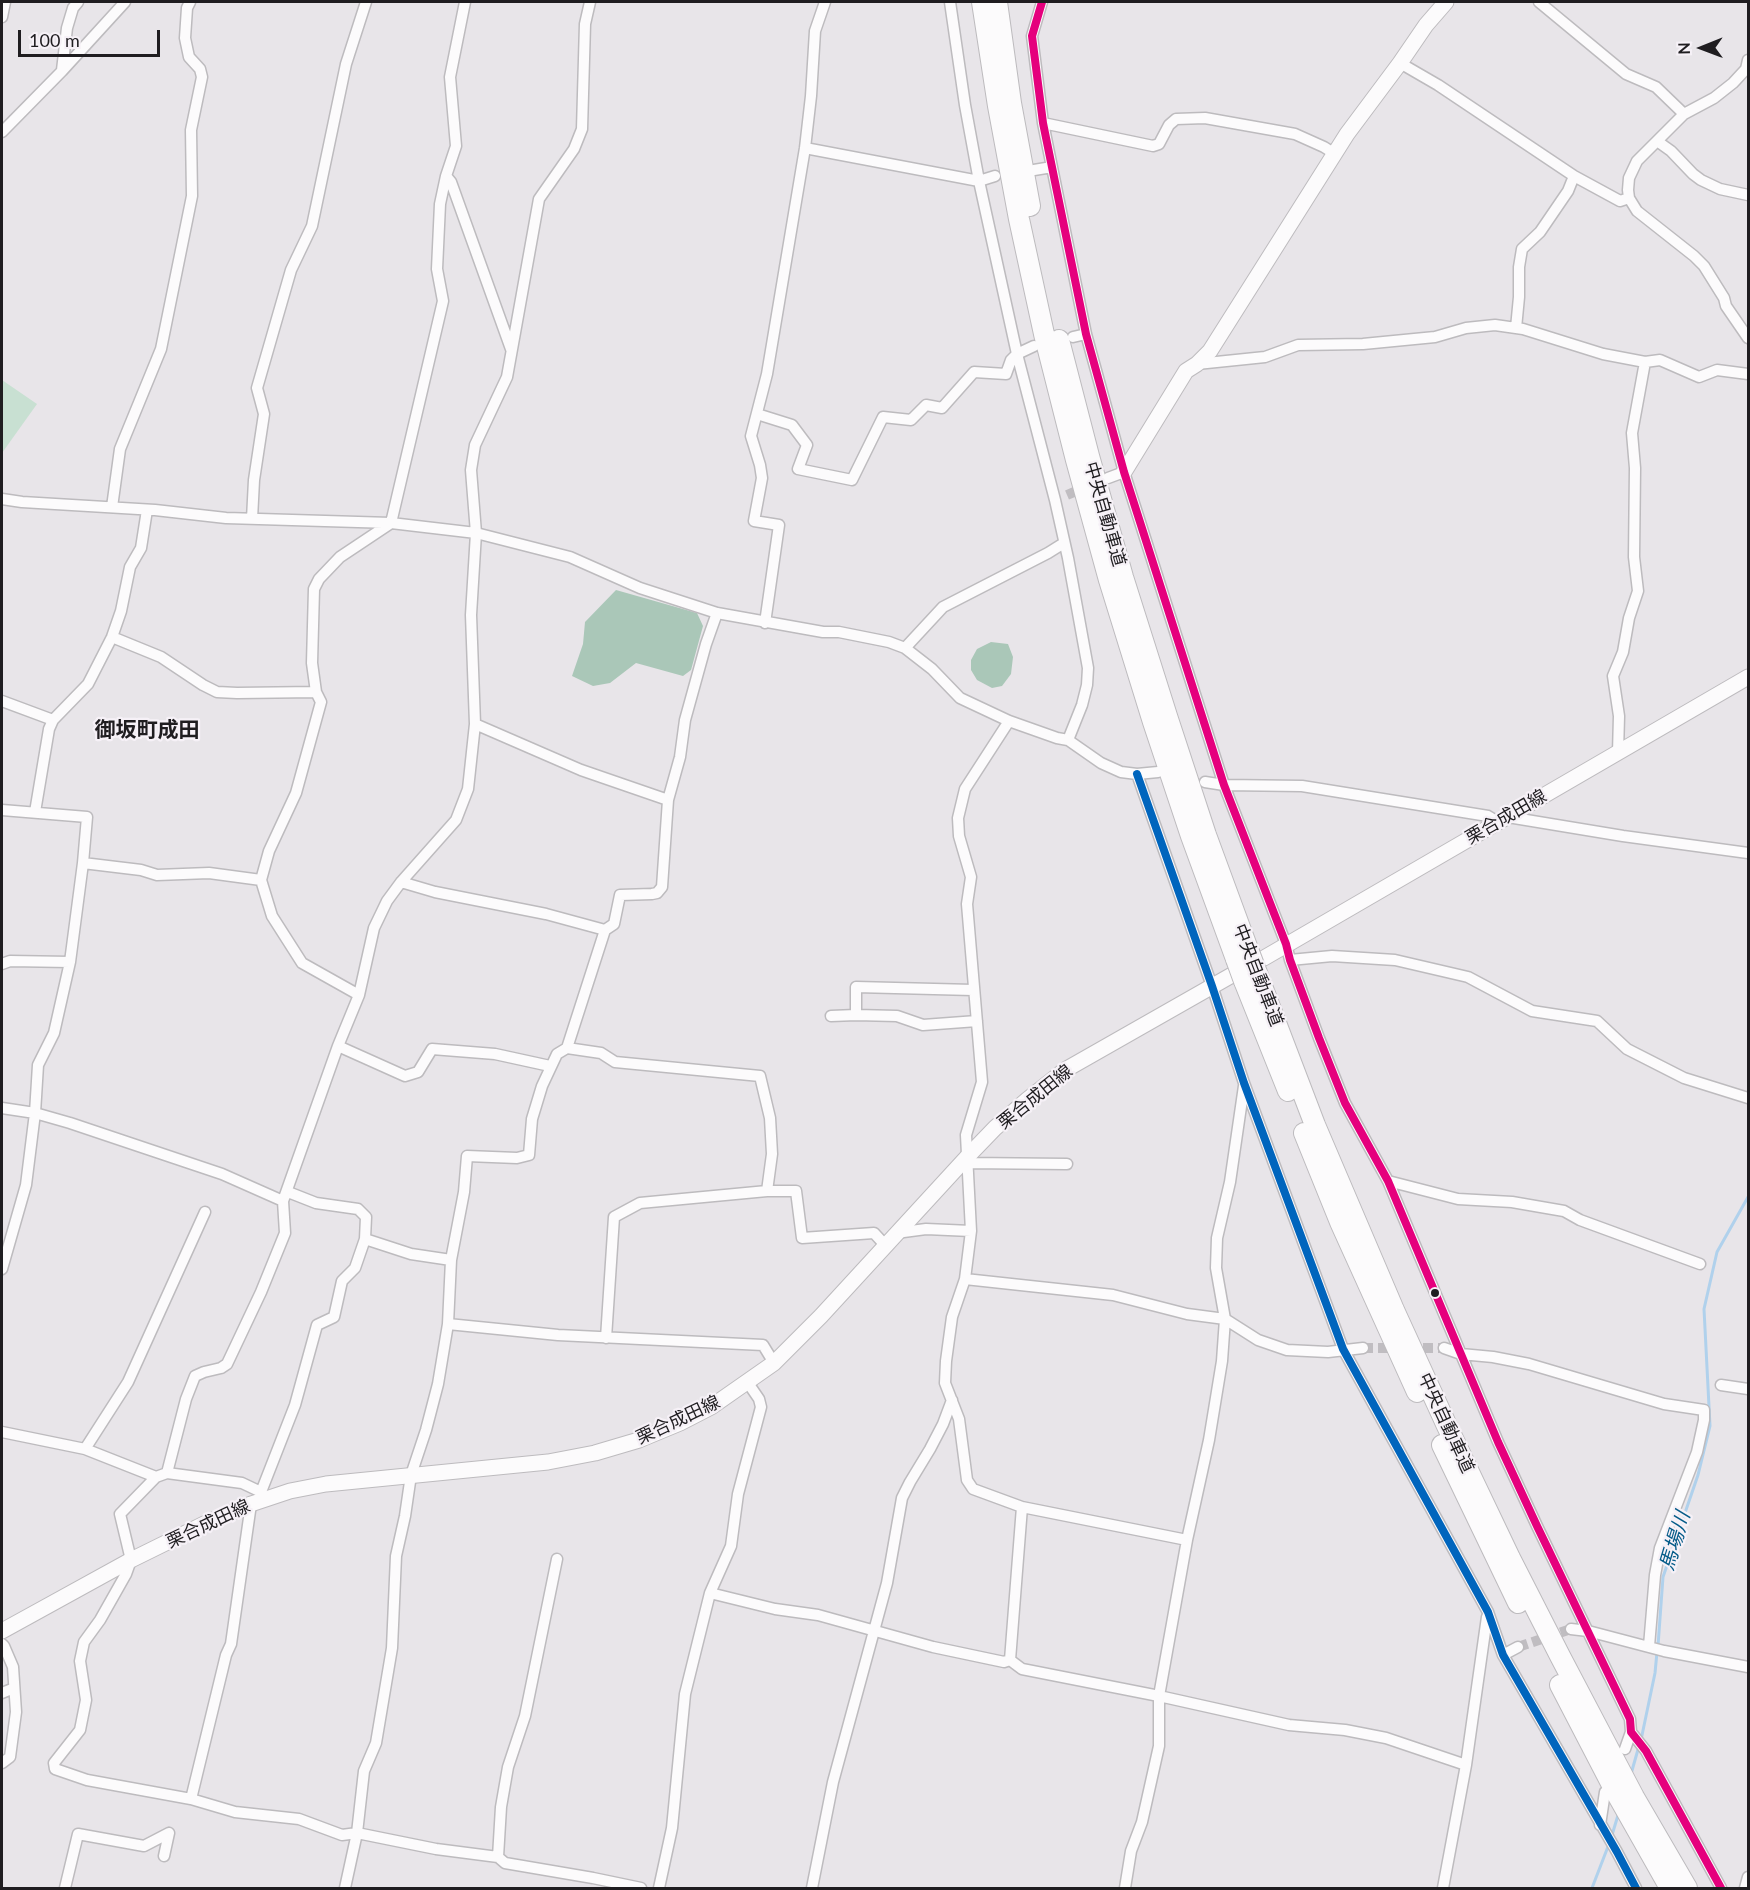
<!DOCTYPE html>
<meta charset="utf-8">
<style>
body{margin:0}
#map{position:relative;width:1750px;height:1890px;overflow:hidden;background:#e8e5e9;font-family:Lato,sans-serif}
canvas{display:block}
.frame{position:absolute;inset:0;border:3px solid #1f1d20;pointer-events:none}
.north{position:absolute;left:1672px;top:18px;width:60px;height:60px;-webkit-text-stroke:4px #f6f1f7;paint-order:stroke;rotate:269deg;font-size:16px;font-weight:700;line-height:24px;text-align:center;color:#1f1d20}
.north::after{content:'';display:block;margin:auto;width:21px;height:27px;background:#1f1d20;clip-path:polygon(50% 0,100% 100%,50% 72%,0 100%)}
.scale{position:absolute;left:18px;top:30px;width:142px;height:27px;box-sizing:border-box;border:3px solid #1f1d20;border-top:0;padding-left:8px;font-size:18px;line-height:21px;white-space:nowrap;color:#1f1d20;-webkit-text-stroke:4px #f6f1f7;paint-order:stroke}
</style>
<div id="map">
<canvas width="1750" height="1890"></canvas>
<div class="frame"></div>
<div class="north">N</div>
<div class="scale">100 m</div>
</div>
<script>
const g = document.querySelector('canvas').getContext('2d');
g.lineJoin = 'round';
function fillPath(path, color) { g.fillStyle = color; g.fill(path, 'evenodd'); }
const poly = rows => new Path2D(rows.map(r => 'M' + r).join(''));
function stroke(path, color, width, dash) { g.strokeStyle = color; g.lineWidth = width; g.lineCap = dash ? 'butt' : 'round'; g.setLineDash(dash || []); g.stroke(path); }
function label(font, color, halo, rows, align = 'center') {
  g.font = font + ' Lato,"Noto Sans JP",sans-serif'; g.lineWidth = 4.5; g.setLineDash([]); g.textBaseline = 'middle'; g.strokeStyle = halo; g.fillStyle = color; for (const [text, x, y, turn = 0] of rows) {
    g.save(); g.translate(x, y); g.rotate((+turn || 0) * Math.PI / 180); g.textAlign = isNaN(turn) ? turn : align; if (halo) g.strokeText(text, 0, 0); g.fillText(text, 0, 0); g.restore();
  }
}
fillPath(poly([
 [2,380,37,404,2,453]
]), '#c8e0d2');
fillPath(poly([
 [616,590,697,613,703,626,691,670,683,676,636,663,610,683,593,686,572,676,583,644,585,622],
 [991,642,1008,644,1013,657,1011,674,1002,686,992,688,977,680,971,670,971,660,977,649]
]), '#aac7b8');
stroke(poly([
 [1658,1646,1663,1577,1698,1475,1710,1426,1704,1309,1717,1252,1748,1197],
 [1641,1740,1655,1673,1657,1652],
 [1631,1774,1639,1746],
 [1612,1835,1619,1812],
 [1592,1888,1609,1844]
]), '#b0d1ec', 3);
stroke(poly([
 [1067,495,1086,487],
 [1363,1348,1444,1348],
 [1518,1647,1571,1629]
]), '#c0bdc1', 10, [10, 5]);
const street = poly([
 [465,2,450,77,456,146,446,176,451,182,511,349],
 [590,2,585,24,582,129,574,149,539,199,507,377,475,445,471,470,476,533,471,615,475,724,468,789,456,820,401,882,387,901,374,928,359,995,338,1046,283,1201,285,1233,261,1292,227,1364,221,1368,204,1372,195,1376,186,1399,167,1473,156,1477,120,1514,131,1560,126,1574,100,1620,84,1642,80,1661,86,1700,80,1730,54,1763,55,1769,87,1780,191,1799,235,1812,299,1819,342,1835,357,1833,436,1849,498,1857,505,1863,593,1878,641,1888],
 [950,2,965,105,979,181,1017,354,1055,500,1068,558,1088,668,1087,685,1082,705,1068,740],
 [1042,2,1032,36,1043,123,1086,334,1124,472,1224,785,1286,944,1290,960,1319,1038,1345,1103,1388,1181,1498,1442,1537,1526,1630,1719,1631,1732,1646,1751,1721,1888],
 [1539,2,1626,74,1656,87,1684,114],
 [2,17,5,2],
 [1748,60,1746,69,1733,83,1714,98,1684,114,1637,161,1629,178,1628,190,1629,198,1637,211,1694,256,1704,266,1724,298,1726,306,1748,338],
 [1400,63,1438,85,1574,176,1620,201,1629,198],
 [62,70,67,28,73,8,78,2],
 [1043,123,1153,146,1159,144,1169,125,1176,119,1205,118,1295,134,1324,147,1335,154],
 [2,132,62,71,125,2],
 [1657,141,1671,151,1693,174,1701,180,1720,189,1748,195],
 [805,148,979,181,995,176],
 [1034,170,1052,167],
 [1516,328,1519,297,1519,267,1522,249,1540,232,1568,191,1574,176],
 [1073,337,1086,334],
 [1197,364,1265,357,1298,345,1363,344,1435,337,1466,328,1495,325,1523,329,1603,354,1645,362,1660,360,1699,377,1717,370,1748,374],
 [757,414,792,425,807,445,798,469,852,480,883,417,911,420,926,405,942,408,974,372,1006,374,1011,360,1017,354,1034,346],
 [1108,478,1124,472],
 [2,499,22,502,155,510,226,518,391,523,476,533,570,557,640,588,717,613,823,632,839,632,889,642,905,648,932,669,960,698,1009,721,1057,738,1068,740,1101,763,1121,772,1137,774,1158,772],
 [112,507,120,449,161,349,192,196,191,130,202,77,200,69,189,57,185,38,187,8,190,2],
 [252,519,254,480,264,414,257,388,291,270,312,226,346,64,366,2],
 [765,623,779,525,754,521,762,478,760,465,751,436,767,374,805,148,811,96,815,31,825,2],
 [112,637,161,657,203,685,217,692,237,693,316,692],
 [905,648,943,607,1048,553,1064,543],
 [2,701,53,720],
 [475,724,581,770,668,800],
 [1618,753,1619,716,1613,676,1623,652,1629,618,1638,591,1634,557,1635,468,1632,433,1645,362],
 [1137,774,1212,986,1244,1083,1343,1349,1488,1612,1503,1655,1617,1852,1636,1888],
 [1205,782,1224,785,1302,786,1488,816,1498,822],
 [2,810,87,817,83,863,70,962,54,1033,38,1065,35,1113,26,1185,2,1269],
 [35,812,49,729,53,720,88,684,112,637,121,611,130,567,141,548,147,510],
 [1508,817,1623,836,1748,853],
 [83,863,141,870,157,875,209,873,261,880],
 [401,882,435,892,546,914,605,930],
 [1290,960,1332,956,1395,960,1468,977,1532,1011,1597,1021,1627,1049,1684,1078,1748,1098],
 [2,964,10,961,70,962],
 [973,990,856,987,856,1015,897,1016,923,1025,977,1021],
 [359,995,302,963,272,916,261,880,269,851,296,793,321,702,316,692,312,663,314,589,319,579,340,557,391,523,443,301,437,269,440,204,446,176],
 [831,1016,856,1015],
 [338,1046,405,1076,418,1072,432,1049,495,1054,550,1066],
 [567,1048,605,930,614,924,620,895,652,894,657,893,662,887,668,800,680,757,685,720,706,644,717,613],
 [2,1108,35,1113,70,1123,222,1174,283,1201],
 [967,1163,1067,1164],
 [1388,1181,1458,1199,1512,1202,1564,1211,1580,1220,1700,1264],
 [767,1191,796,1191,802,1238,874,1233,885,1245],
 [288,1192,316,1203,358,1209,366,1217,365,1239,411,1254,451,1260],
 [971,1231,966,1135,982,1082,967,904,971,877,959,836,958,818,965,789,1009,721],
 [896,1233,926,1229,971,1231,965,1279,952,1317,946,1361,945,1383,959,1419,967,1480,973,1489,1022,1507,1010,1660],
 [965,1279,1113,1295,1187,1314,1225,1319,1258,1340,1287,1350,1328,1352,1363,1348],
 [448,1324,558,1335,763,1345,774,1363],
 [1444,1348,1461,1354,1493,1357,1529,1364,1664,1404,1704,1410,1704,1420,1697,1452,1660,1548,1655,1575,1649,1646],
 [1721,1385,1748,1389],
 [2,1432,85,1449,156,1477],
 [85,1449,128,1382,205,1212],
 [167,1473,242,1483,261,1492,295,1405,317,1325,334,1317,342,1281,355,1268,365,1239],
 [1022,1507,1187,1540],
 [710,1593,775,1609,818,1615,933,1647,1004,1662,1010,1660,1022,1669,1159,1696,1289,1725,1345,1730,1386,1738,1466,1765],
 [1571,1629,1588,1631,1664,1651,1748,1667],
 [2,1644,4,1646,13,1667,16,1712,10,1757,2,1763],
 [1503,1655,1518,1647],
 [2,1693,14,1688],
 [1625,1749,1631,1732],
 [191,1799,226,1655,231,1644,251,1504],
 [1600,1825,1605,1792],
 [164,1856,169,1833],
 [498,1857,501,1807,508,1767,525,1716,557,1559],
 [65,1888,78,1834,144,1846,169,1833],
 [345,1888,357,1833,364,1771,376,1743,392,1648,396,1556,405,1516,411,1475,426,1430,438,1384,448,1324,451,1260,464,1192,467,1156,517,1158,529,1155,532,1119,542,1086,557,1054,567,1048,601,1053,615,1062,760,1076,770,1118,772,1154,767,1191,640,1203,614,1217,606,1338],
 [659,1888,672,1828,685,1694,710,1593,731,1546,738,1494,761,1407,759,1399,748,1383],
 [812,1888,833,1782,887,1583,902,1498,910,1482,930,1449,943,1424,952,1400],
 [1125,1888,1131,1851,1142,1822,1159,1746,1159,1696,1187,1540,1209,1440,1222,1361,1225,1319,1216,1268,1217,1238,1230,1182,1244,1086],
 [1443,1888,1466,1765,1487,1617],
 [1745,1888,1748,1877]
]);
const secondary = poly([
 [1124,472,1186,371,1197,364,1210,351,1347,134,1400,63,1426,25,1446,2],
 [1264,958,1748,677],
 [2,1631,131,1560,204,1524,251,1504,290,1491,326,1484,548,1462,595,1453,639,1440,680,1423,711,1407,774,1363,821,1316,968,1156,995,1128,1027,1100,1065,1070,1232,975]
]);
const highway = poly([
 [982,2,998,106,1019,219,1044,334,1076,460,1109,580,1153,722,1191,836,1236,959],
 [997,2,1011,103,1030,206],
 [1059,340,1089,456,1123,577,1167,716,1206,835,1249,952],
 [1257,973,1315,1125,1394,1310,1447,1426,1510,1558,1560,1656,1634,1797,1687,1888],
 [1244,981,1288,1091],
 [1304,1133,1340,1222,1417,1392],
 [1442,1445,1518,1603],
 [1560,1685,1614,1789,1670,1888]
]);
stroke(street, '#bdbbbe', 13);
stroke(secondary, '#bdbbbe', 17);
stroke(highway, '#bdbbbe', 22);
stroke(street, '#fcfbfc', 10);
stroke(secondary, '#fcfbfc', 15);
stroke(highway, '#fcfbfc', 20);
const highwayBridge = poly([
 [1249,952,1257,973],
 [1236,959,1244,981]
]);
stroke(highwayBridge, '#bdbbbe', 22, []);
stroke(highwayBridge, '#fcfbfc', 20);
stroke(poly([
 [1042,2,1032,36,1043,123,1086,334,1124,472,1224,785,1286,944,1290,960,1319,1038,1345,1103,1388,1181,1498,1442,1537,1526,1630,1719,1631,1732,1646,1751,1721,1888]
]), '#e5007d', 8);
stroke(poly([
 [1137,774,1212,986,1244,1083,1343,1349,1488,1612,1503,1655,1617,1852,1636,1888]
]), '#0065bd', 8);
for (const [x, y, r, color] of [
 [1435,1293,5,"#1f1d20"]
]) { const dot = new Path2D(); dot.arc(x, y, r, 0, 2 * Math.PI); g.fillStyle = color; g.fill(dot); stroke(dot, '#f6f1f7', 2); }
label('18px', '#1f1d20', '#f6f1f7', [
 ["中央自動車道",1105,514,74],
 ["栗合成田線",1506,817,-30],
 ["中央自動車道",1258,975,69],
 ["栗合成田線",1035,1097,-39],
 ["栗合成田線",678,1420,-25],
 ["中央自動車道",1446,1423,65],
 ["栗合成田線",208,1524,-25]
]);
label('italic 20px', '#055c89', '#f6f1f7', [
 ["馬場川",1675,1541,-73]
]);
label('bold 21px', '#1f1d20', '#f6f1f7', [
 ["御坂町成田",147,730]
]);
</script>
